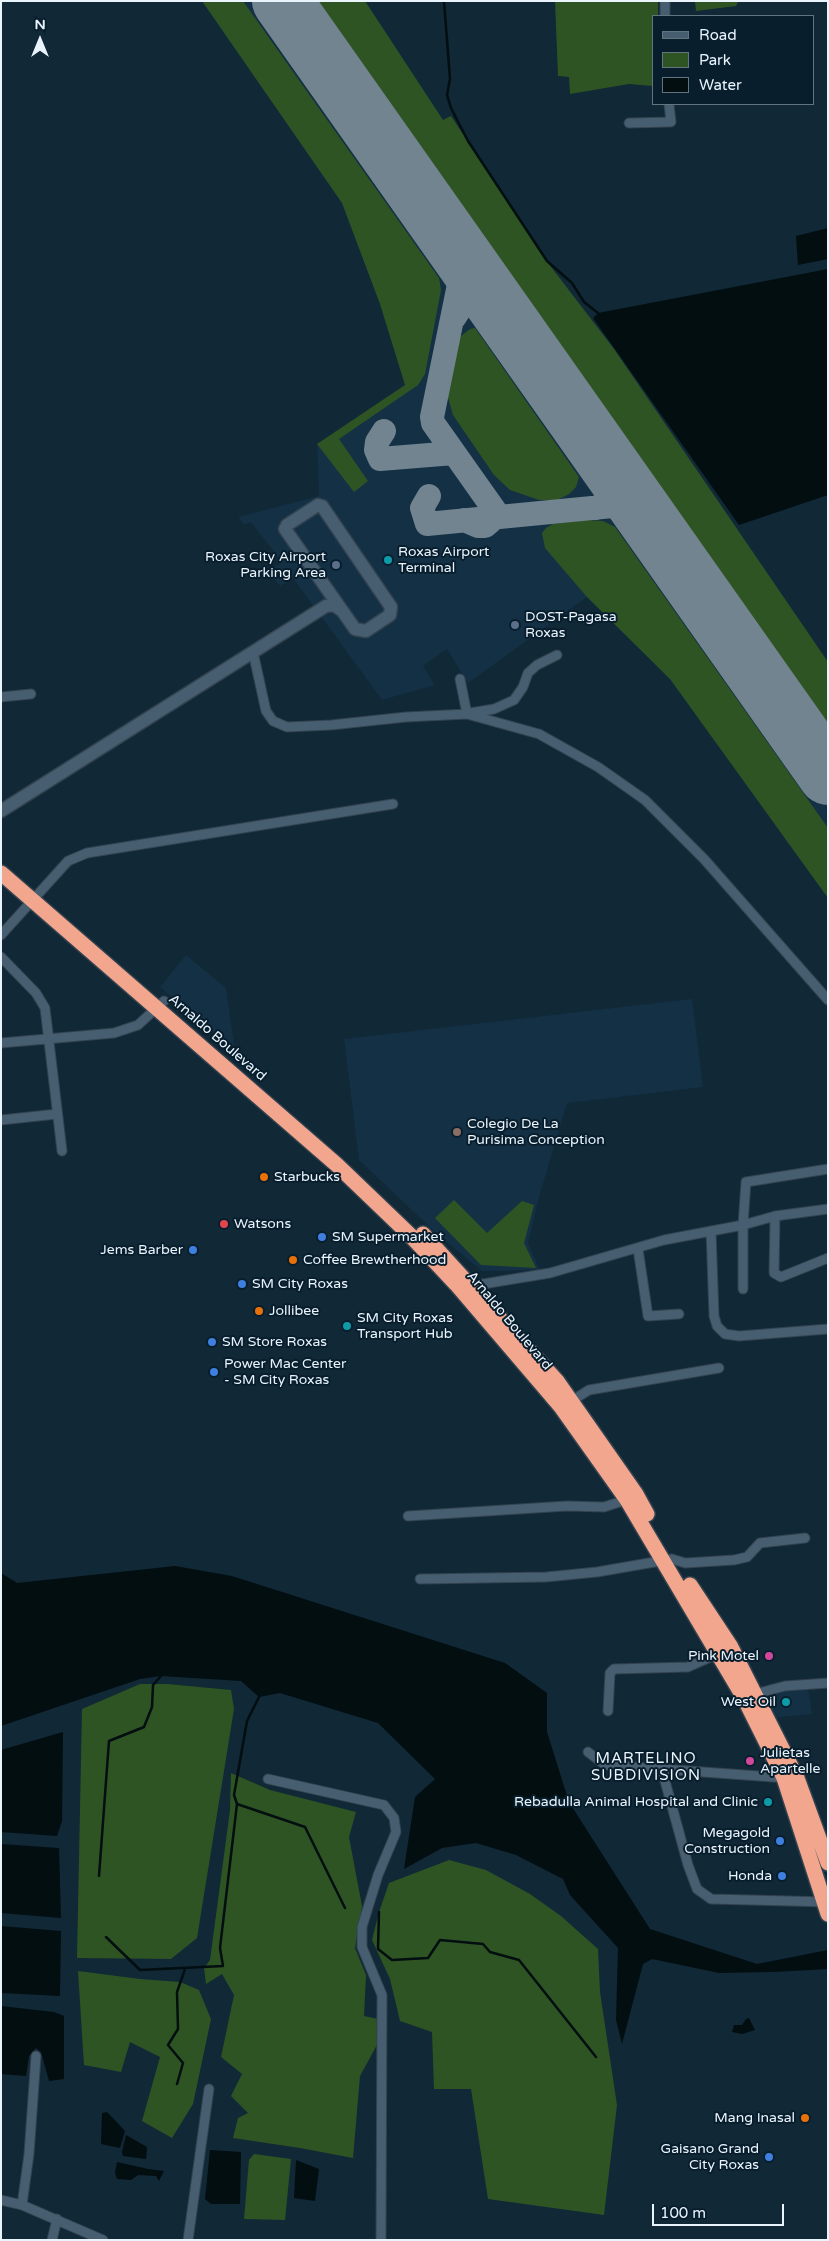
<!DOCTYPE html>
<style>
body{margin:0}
#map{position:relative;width:829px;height:2241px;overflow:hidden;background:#112837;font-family:"Varela Round",sans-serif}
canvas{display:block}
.frame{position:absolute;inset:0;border:2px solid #e9f4fd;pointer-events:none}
.legend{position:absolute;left:652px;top:15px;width:162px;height:90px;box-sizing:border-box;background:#081e2d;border:1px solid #627480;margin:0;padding:6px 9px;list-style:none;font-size:15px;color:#e9f4fd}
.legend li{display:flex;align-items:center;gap:10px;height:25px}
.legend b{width:25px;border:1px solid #627480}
.north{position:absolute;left:15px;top:15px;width:50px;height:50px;-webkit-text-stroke:4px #081e2d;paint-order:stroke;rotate:0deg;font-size:14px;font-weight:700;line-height:20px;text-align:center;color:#e9f4fd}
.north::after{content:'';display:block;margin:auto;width:18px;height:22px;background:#e9f4fd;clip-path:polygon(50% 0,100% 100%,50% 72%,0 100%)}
.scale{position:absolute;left:652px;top:2204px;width:132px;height:22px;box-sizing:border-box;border:2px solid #e9f4fd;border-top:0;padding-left:6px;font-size:15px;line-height:18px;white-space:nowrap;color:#e9f4fd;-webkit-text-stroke:4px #081e2d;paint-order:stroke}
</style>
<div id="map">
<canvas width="829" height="2241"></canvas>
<div class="frame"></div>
<ul class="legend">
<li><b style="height:6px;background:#465e70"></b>Road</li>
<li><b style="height:14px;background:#2f5423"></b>Park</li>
<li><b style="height:14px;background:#030e10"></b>Water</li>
</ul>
<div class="north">N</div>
<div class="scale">100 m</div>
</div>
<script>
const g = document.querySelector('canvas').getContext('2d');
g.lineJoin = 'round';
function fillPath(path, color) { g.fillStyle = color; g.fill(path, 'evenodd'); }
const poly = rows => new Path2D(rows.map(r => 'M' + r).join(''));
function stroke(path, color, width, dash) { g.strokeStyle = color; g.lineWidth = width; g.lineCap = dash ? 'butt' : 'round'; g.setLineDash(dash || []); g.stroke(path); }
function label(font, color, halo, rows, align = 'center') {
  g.font = font + ' "Varela Round",sans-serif'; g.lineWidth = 4; g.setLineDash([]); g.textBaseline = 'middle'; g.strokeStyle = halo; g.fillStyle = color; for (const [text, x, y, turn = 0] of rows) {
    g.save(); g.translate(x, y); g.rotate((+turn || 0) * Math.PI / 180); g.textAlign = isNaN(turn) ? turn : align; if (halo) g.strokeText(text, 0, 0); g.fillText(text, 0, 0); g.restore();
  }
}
fillPath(poly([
 [202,1,365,1,443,120,451,116,545,259,614,349,828,662,828,898,670,679,587,597,468,683,447,649,423,666,435,685,382,700,293,578,280,586,268,572,282,562,251,522,244,525,238,517,319,496,317,444,405,385,380,304,342,203],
 [186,955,226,988,235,1051,160,987],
 [692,999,703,1087,567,1103,539,1197,528,1243,540,1270,482,1271,436,1233,359,1160,344,1039],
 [808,1688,812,1714,771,1718,760,1696,768,1692]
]), '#133045');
fillPath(poly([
 [202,1,243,1,439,278,441,290,425,374,418,385,339,439,368,481,354,492,317,444,405,385,380,304,342,203],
 [316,1,365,1,443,120,451,116,545,259,614,349,828,662,828,725],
 [555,1,658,1,658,16,653,16,653,86,629,84,570,94,569,77,558,76],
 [695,1,743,1,738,2,736,6,696,11],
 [475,328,579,477,576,487,569,494,557,500,539,500,510,490,494,475,453,415,447,394,454,353,461,336,470,329],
 [587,520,603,521,615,527,828,828,828,898,670,679,587,597,545,548,542,533,546,528,553,524],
 [454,1200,487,1233,522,1201,534,1205,524,1243,536,1268,481,1265,435,1218],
 [140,1684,167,1684,231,1690,234,1709,197,1938,171,1959,77,1958,82,1709],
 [231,1773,270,1790,356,1812,349,1837,362,1906,355,1948,366,1975,364,2016,378,2019,378,2043,360,2076,353,2158,300,2148,233,2138,238,2118,248,2113,231,2096,242,2074,221,2057,234,1995,222,1974,206,1984,204,1968,210,1960,230,1810],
 [449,1860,486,1870,530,1894,561,1916,598,1949,600,1992,617,2105,604,2215,488,2199,471,2089,434,2089,432,2032,400,2021,390,1979,372,1940,379,1912,389,1883],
 [78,1971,140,1979,180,1982,199,1990,211,2019,193,2104,172,2138,142,2121,160,2057,130,2042,121,2072,84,2065],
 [254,2154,291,2159,285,2220,244,2219,249,2160]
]), '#2f5423');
fillPath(poly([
 [828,228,828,259,798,265,796,236],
 [828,269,828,495,739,525,593,318,598,313],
 [175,1566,232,1576,505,1663,547,1693,547,1732,569,1802,650,1929,757,1964,828,1950,828,1969,774,1972,719,1973,652,1959,643,1964,622,2044,616,2020,618,1948,570,1895,563,1879,516,1855,476,1843,442,1848,404,1869,415,1797,435,1779,378,1723,280,1693,259,1697,241,1681,161,1676,140,1679,1,1726,1,1573,17,1583],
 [63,1732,62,1821,57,1836,1,1832,1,1750],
 [1,1844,59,1848,61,1918,1,1913],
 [1,1926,61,1931,60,1996,1,1993],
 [1,2006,54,2012,64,2016,64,2079,49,2081,41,2052,36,2048,29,2056,26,2076,1,2074],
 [749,2018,755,2030,742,2034,732,2032,734,2025,742,2025,746,2019],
 [107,2112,125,2131,120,2148,101,2144,102,2113],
 [126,2135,147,2147,146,2159,123,2156,122,2152],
 [210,2150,241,2152,240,2204,211,2204,205,2199],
 [296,2160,319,2169,315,2201,294,2198],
 [117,2162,148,2169,164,2171,159,2181,156,2176,138,2175,131,2180,117,2179,115,2173]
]), '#030e10');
stroke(poly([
 [444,1,450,79,447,95,451,108,468,141,547,261,572,283,584,302,598,313],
 [259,1697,247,1721,234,1795,237,1804,305,1827,345,1908],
 [99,1876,109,1741,144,1727,152,1707,153,1685,161,1676],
 [379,1912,378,1949,392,1960,428,1958,440,1940,483,1944,490,1952,519,1960,596,2057],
 [106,1937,140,1970,223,1966,220,1948,237,1804],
 [177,2084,183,2063,168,2045,178,2029,177,1992,185,1969]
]), '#030e10', 2.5);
stroke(poly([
 [272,1,290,13],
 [460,254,462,270,432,417,433,423,498,515,485,526,478,526,464,520],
 [454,318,462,306,468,302,485,301,498,307],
 [384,431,377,442,376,450,380,459,454,453],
 [429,496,422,508,427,524,623,505,637,508,647,518],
 [596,508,605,503,613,490,613,470]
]), '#728490', 24);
stroke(poly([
 [282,1,828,775]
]), '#728490', 60);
const street = poly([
 [665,16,665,1],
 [629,123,671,122,669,104],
 [253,652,266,711,273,721,287,727,331,725,406,717,467,714,539,734,598,767,645,800,704,859,828,1000],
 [460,679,467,714],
 [1,697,31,694],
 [470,713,494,709,514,700,523,687,528,673,537,665,557,655],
 [1,935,68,861,87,853,393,804],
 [1,957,36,993,45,1008,62,1151],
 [1,1043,114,1033,138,1025,164,1001],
 [1,1120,57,1114],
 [775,1216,774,1273,781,1277,828,1258],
 [711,1231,714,1316,717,1326,725,1334,739,1336,828,1329],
 [638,1249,648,1316,679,1314],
 [743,1289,743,1225,746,1182,828,1169],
 [475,1290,483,1284,550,1273,664,1240,743,1225,775,1216,828,1209],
 [568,1403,589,1390,719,1368],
 [408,1516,567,1506,604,1507,629,1499],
 [420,1579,546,1577,597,1572,672,1559,685,1563,734,1560,747,1557,760,1543,805,1538],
 [751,1695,785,1686,828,1683],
 [608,1711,610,1673,614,1669,688,1667,722,1652],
 [588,1752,605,1765,787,1778],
 [662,1770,688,1865,697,1889,711,1899,828,1902],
 [268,1779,384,1805,394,1818,396,1832,378,1875,362,1927,362,1947,382,1995,381,2240],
 [1,2200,22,2205,103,2240],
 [22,2205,29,2154,36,2056],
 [52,2240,57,2219],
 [188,2240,209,2089]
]);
const secondary = poly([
 [318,505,322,506,391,607,390,615,366,631,355,629,285,529,287,525,318,505],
 [1,811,326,606,334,605,341,610]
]);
const highway = poly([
 [1,873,337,1165,411,1236,456,1284,561,1407,627,1500,744,1698,784,1778,828,1914],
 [423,1234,557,1381,636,1494,647,1514],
 [690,1585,731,1647,797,1778,828,1863]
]);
stroke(street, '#33424f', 11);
stroke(secondary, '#33424f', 15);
stroke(highway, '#33424f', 18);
stroke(street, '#465e70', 9);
stroke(secondary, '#465e70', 12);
stroke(highway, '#f2a68d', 15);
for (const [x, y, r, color] of [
 [388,560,5,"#0f9aa8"],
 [336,565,5,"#5c6f8a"],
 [515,625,5,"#5c6f8a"],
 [457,1132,5,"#8d6e63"],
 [264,1177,5,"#e8710a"],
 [224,1224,5,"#e0444e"],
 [322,1237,5,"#3f7fe0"],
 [193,1250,5,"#3f7fe0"],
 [293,1260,5,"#e8710a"],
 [242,1284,5,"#3f7fe0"],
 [259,1311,5,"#e8710a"],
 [347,1326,5,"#0f9aa8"],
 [212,1342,5,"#3f7fe0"],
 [214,1372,5,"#3f7fe0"],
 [769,1656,5,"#d1479c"],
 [786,1702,5,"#0f9aa8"],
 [750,1761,5,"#d1479c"],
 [768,1802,5,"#0f9aa8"],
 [780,1841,5,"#3f7fe0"],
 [782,1876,5,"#3f7fe0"],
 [805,2118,5,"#e8710a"],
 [769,2157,5,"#3f7fe0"]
]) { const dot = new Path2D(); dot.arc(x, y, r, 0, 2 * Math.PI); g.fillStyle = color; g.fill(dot); stroke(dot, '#081e2d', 2); }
label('14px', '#e9f4fd', '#081e2d', [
 ["Roxas Airport",398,552],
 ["Terminal",398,568],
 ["Roxas City Airport",326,557,"right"],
 ["Parking Area",326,573,"right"],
 ["DOST-Pagasa",525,617],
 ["Roxas",525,633],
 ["Colegio De La",467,1124],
 ["Purisima Conception",467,1140],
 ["Starbucks",274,1177],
 ["Watsons",234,1224],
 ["SM Supermarket",332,1237],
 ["Jems Barber",183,1250,"right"],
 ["Coffee Brewtherhood",303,1260],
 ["SM City Roxas",252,1284],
 ["Jollibee",269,1311],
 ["SM City Roxas",357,1318],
 ["Transport Hub",357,1334],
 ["SM Store Roxas",222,1342],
 ["Power Mac Center",224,1364],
 ["- SM City Roxas",224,1380],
 ["Pink Motel",759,1656,"right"],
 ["West Oil",776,1702,"right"],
 ["Julietas",760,1753],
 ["Apartelle",760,1769],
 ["Rebadulla Animal Hospital and Clinic",758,1802,"right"],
 ["Megagold",770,1833,"right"],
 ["Construction",770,1849,"right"],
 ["Honda",772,1876,"right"],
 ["Mang Inasal",795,2118,"right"],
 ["Gaisano Grand",759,2149,"right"],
 ["City Roxas",759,2165,"right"]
], 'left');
label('14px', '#e9f4fd', '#081e2d', [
 ["Arnaldo Boulevard",217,1038,41],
 ["Arnaldo Boulevard",509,1321,50]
]);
g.letterSpacing = '1px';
label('15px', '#e9f4fd', '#081e2d', [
 ["MARTELINO",646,1759],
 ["SUBDIVISION",646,1776]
]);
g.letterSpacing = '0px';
</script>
